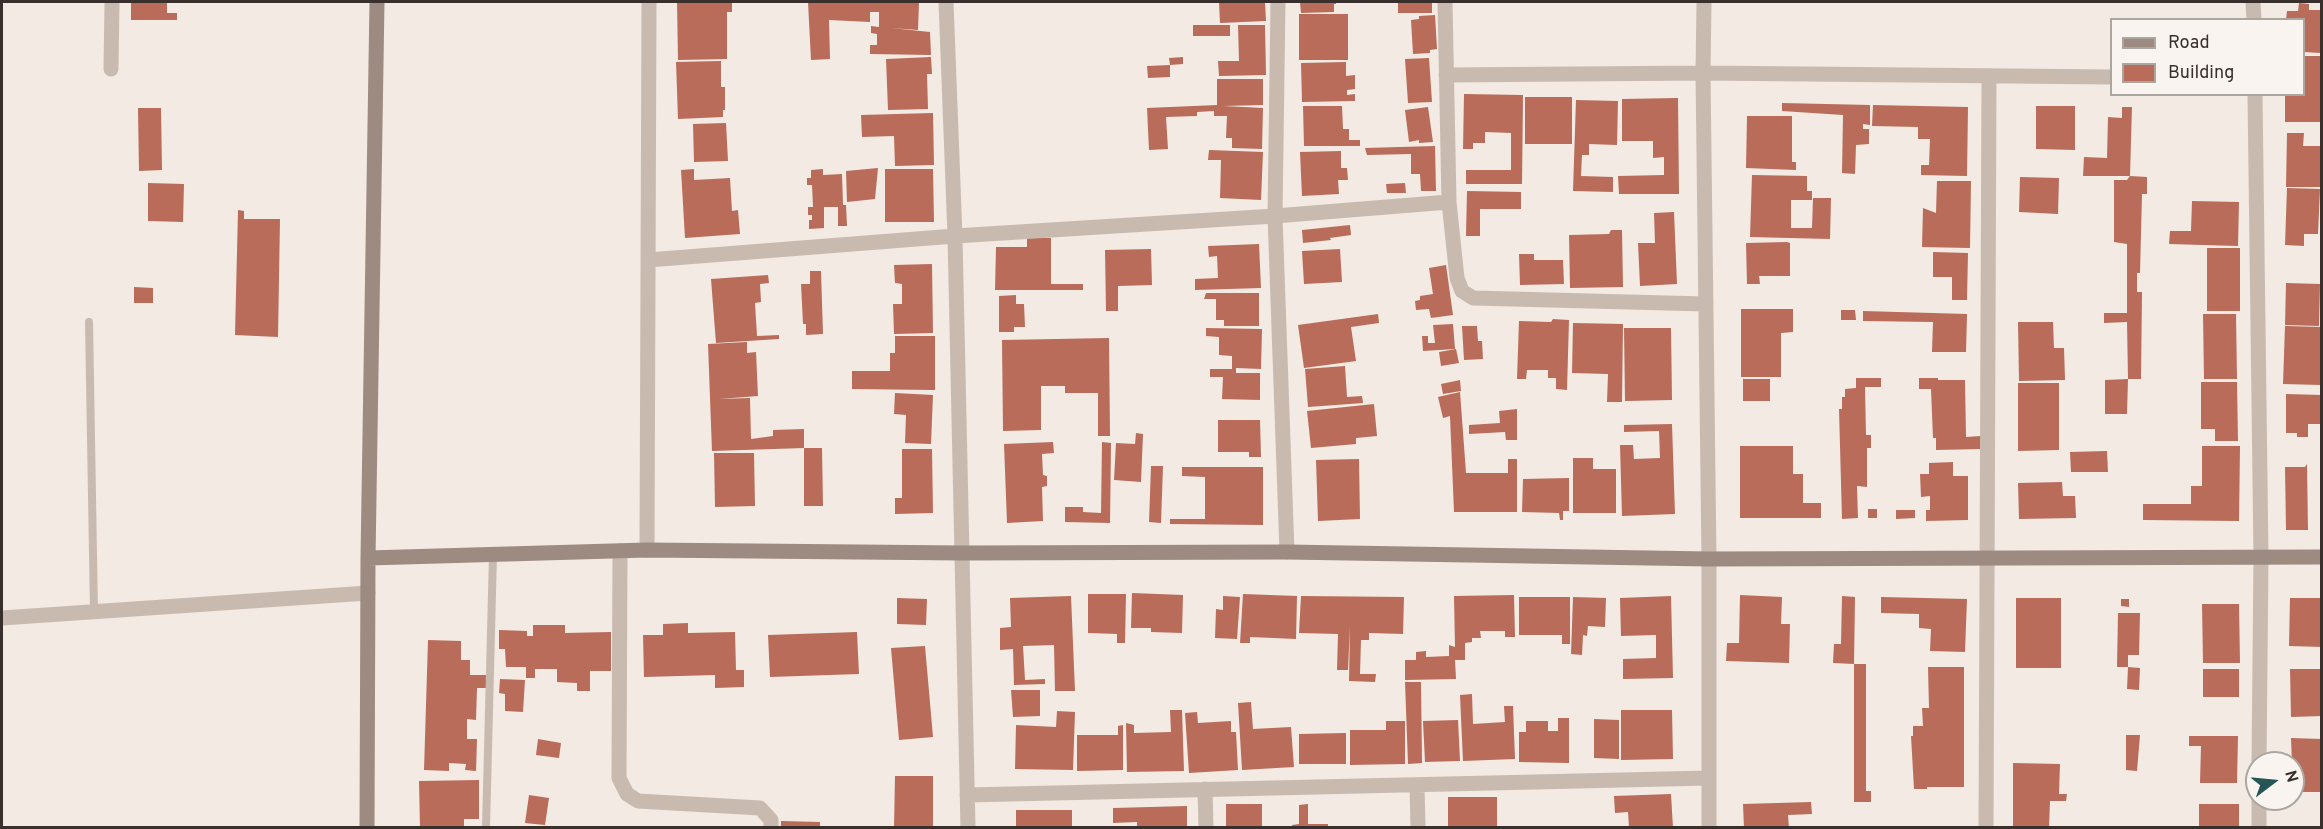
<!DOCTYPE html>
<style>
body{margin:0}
#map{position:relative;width:2323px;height:829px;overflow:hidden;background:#f2eae3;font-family:Overpass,sans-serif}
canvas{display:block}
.frame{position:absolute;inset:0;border:3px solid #39302d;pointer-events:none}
.legend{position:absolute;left:2110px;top:18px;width:195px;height:78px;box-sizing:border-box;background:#f9f4ef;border:2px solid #aca6a1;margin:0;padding:8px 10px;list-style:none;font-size:18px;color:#39302d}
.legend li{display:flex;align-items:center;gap:12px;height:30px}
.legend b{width:30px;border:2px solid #aca6a1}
.north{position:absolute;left:2245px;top:751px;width:60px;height:60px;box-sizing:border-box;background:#f9f4ef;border:2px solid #aca6a1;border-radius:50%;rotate:74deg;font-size:16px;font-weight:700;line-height:24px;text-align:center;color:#39302d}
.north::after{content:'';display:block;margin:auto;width:21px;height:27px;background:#265556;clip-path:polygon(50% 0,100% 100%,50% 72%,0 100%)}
</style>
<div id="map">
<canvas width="2323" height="829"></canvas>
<div class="frame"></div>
<ul class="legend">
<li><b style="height:8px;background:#9d8a81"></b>Road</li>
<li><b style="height:16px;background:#b96c59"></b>Building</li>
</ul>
<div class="north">N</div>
</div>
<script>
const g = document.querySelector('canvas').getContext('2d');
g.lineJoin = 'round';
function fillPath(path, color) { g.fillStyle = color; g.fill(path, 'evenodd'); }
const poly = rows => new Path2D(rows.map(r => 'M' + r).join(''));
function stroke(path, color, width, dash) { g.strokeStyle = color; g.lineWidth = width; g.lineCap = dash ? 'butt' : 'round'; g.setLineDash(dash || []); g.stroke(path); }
fillPath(poly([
 [131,2,167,2,167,13,177,13,177,20,131,20],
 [677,2,732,2,732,12,727,12,727,59,678,60],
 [808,2,919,2,918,30,891,28,930,32,931,55,870,54,870,45,877,45,877,34,871,33,871,26,879,27,879,12,870,12,870,22,829,20,830,59,811,60],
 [1219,2,1265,2,1266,21,1220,23],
 [1300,2,1336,2,1336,4,1334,4,1334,12,1301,13],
 [1398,2,1432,2,1432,13,1398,13],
 [2299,3,2309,4,2309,10,2322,10,2320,53,2304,52,2304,20,2286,20,2287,11,2298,11],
 [1299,14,1348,14,1348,60,1299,60],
 [1435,15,1437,49,1430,50,1430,53,1413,54,1411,20,1419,19,1419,16],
 [1193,25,1230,25,1230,36,1193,36],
 [1238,25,1265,25,1266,75,1219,76,1218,61,1239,61],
 [2304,56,2322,56,2322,122,2285,122,2285,94,2304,94],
 [931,57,932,74,927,74,928,109,888,110,886,59],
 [1183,57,1183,64,1170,65,1170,77,1148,78,1147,66,1170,65,1169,58],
 [1429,58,1432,102,1408,103,1405,59],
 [721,61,721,87,725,87,725,110,723,110,723,117,678,119,676,62],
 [1346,62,1346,76,1355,75,1355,89,1347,90,1347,95,1355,94,1355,101,1302,102,1301,63],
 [1217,79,1263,79,1263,105,1223,106,1263,108,1262,149,1232,148,1232,138,1226,138,1227,116,1214,116,1214,111,1197,112,1197,116,1166,117,1168,149,1149,150,1147,108,1217,105],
 [1464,94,1523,95,1522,184,1466,184,1466,170,1511,170,1511,133,1485,132,1485,143,1473,143,1473,149,1463,149],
 [1525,97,1572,97,1572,144,1525,144],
 [1678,98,1679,194,1619,194,1618,176,1664,175,1664,157,1653,158,1653,141,1622,141,1622,99],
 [1576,100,1618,101,1617,145,1589,144,1589,155,1582,155,1581,176,1613,177,1613,192,1573,191],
 [1782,103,1870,105,1870,125,1863,124,1863,129,1869,129,1869,144,1856,145,1855,174,1842,173,1843,115,1782,111],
 [1873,105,1968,107,1967,176,1921,175,1921,165,1929,165,1930,139,1918,139,1918,127,1872,126],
 [1303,106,1342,106,1343,129,1349,129,1349,140,1360,140,1360,146,1304,146],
 [2036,106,2075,106,2075,150,2036,149],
 [1428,107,1433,142,1419,143,1419,140,1409,142,1405,110],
 [2122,107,2132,107,2130,176,2083,176,2084,157,2107,158,2108,117,2122,118],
 [138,108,161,108,162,170,139,171],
 [933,113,934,165,895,166,894,136,862,137,861,115],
 [1747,116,1792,116,1792,162,1796,162,1796,170,1746,168],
 [726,123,728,161,694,162,693,124],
 [2287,133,2304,133,2303,146,2322,146,2322,187,2286,187],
 [1435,146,1436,191,1421,191,1420,174,1411,174,1411,154,1367,155,1365,148],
 [1209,150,1263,152,1261,200,1220,198,1221,160,1208,160],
 [1341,151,1341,168,1347,168,1348,180,1338,180,1339,194,1302,196,1300,152],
 [878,168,875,199,847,202,846,171],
 [694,169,694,180,730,178,732,211,738,210,740,234,685,238,681,170],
 [823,169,823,175,842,174,843,205,846,205,847,226,838,226,838,207,824,207,824,228,809,229,809,220,812,220,812,215,808,215,808,207,813,207,812,185,807,185,807,178,811,178,811,170],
 [885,169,933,169,934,222,885,222],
 [1752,175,1807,176,1807,191,1812,191,1812,200,1791,200,1791,228,1812,228,1813,198,1831,198,1830,239,1750,237],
 [2130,176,2147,177,2147,194,2142,194,2140,273,2137,273,2137,292,2142,292,2141,379,2128,379,2127,414,2105,414,2105,380,2128,379,2127,322,2104,323,2104,313,2127,313,2127,244,2114,242,2114,180,2127,180],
 [2020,177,2059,178,2058,214,2019,212],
 [1937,181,1971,181,1970,248,1922,247,1923,208,1936,213],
 [148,183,184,184,183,222,148,221],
 [1405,183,1406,193,1387,193,1386,184],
 [2287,188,2320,189,2318,234,2304,234,2304,246,2285,245],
 [1467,191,1521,192,1521,209,1480,209,1480,236,1466,236],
 [2192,201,2239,202,2238,246,2169,244,2170,231,2191,231],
 [238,210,244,211,244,219,280,219,278,337,235,335],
 [1674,212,1677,284,1640,286,1638,243,1655,243,1654,213],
 [1350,225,1351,235,1330,238,1331,240,1303,243,1302,230],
 [1611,230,1622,230,1623,287,1570,288,1569,235,1609,234],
 [1027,238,1051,238,1051,284,1083,284,1083,290,995,290,996,247,1027,247],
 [1787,242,1790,243,1790,276,1759,276,1760,284,1747,284,1746,243],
 [1259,244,1261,288,1195,290,1195,279,1218,278,1217,256,1209,257,1208,246],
 [2207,248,2240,248,2240,311,2207,311],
 [1151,249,1152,285,1118,286,1118,311,1106,311,1105,250],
 [1340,249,1342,282,1304,284,1302,251],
 [1933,252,1968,253,1967,300,1952,300,1952,277,1933,277],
 [1519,254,1534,254,1534,260,1563,260,1564,284,1520,285],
 [932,264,933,333,894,334,893,304,902,304,902,284,895,283,894,265],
 [1446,265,1453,315,1431,318,1429,309,1416,310,1415,301,1420,300,1420,296,1433,294,1429,268],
 [810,271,821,271,823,334,806,335,806,324,803,324,801,284,810,284],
 [768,275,769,283,760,284,761,302,755,303,757,336,779,335,779,339,716,343,711,279],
 [2286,283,2320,284,2319,326,2285,325],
 [134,287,153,288,153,303,134,303],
 [1206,293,1259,293,1259,326,1224,326,1224,320,1216,320,1216,299,1204,299],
 [1016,295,1016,304,1024,304,1025,327,1014,327,1014,332,999,332,999,296],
 [1741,309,1793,309,1793,332,1781,333,1781,377,1741,377],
 [1841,310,1855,310,1856,320,1841,320],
 [1863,311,1967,314,1966,352,1932,352,1933,322,1863,321],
 [1378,314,1379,323,1351,327,1356,361,1304,368,1298,325],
 [2203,314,2236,314,2237,379,2204,379],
 [1553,319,1569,320,1567,390,1556,389,1556,378,1548,378,1548,370,1527,370,1526,379,1517,379,1519,321,1551,322],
 [2018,322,2053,322,2054,348,2064,348,2065,380,2019,381],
 [1573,323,1623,324,1622,402,1607,402,1608,374,1572,373],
 [1453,324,1455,349,1423,351,1422,336,1428,336,1428,343,1435,343,1433,325],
 [1462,326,1477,326,1478,341,1482,341,1483,359,1464,360],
 [2285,326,2322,327,2321,385,2283,384],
 [1206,328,1262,329,1261,369,1236,368,1236,373,1260,373,1260,400,1222,399,1223,377,1210,377,1210,369,1232,369,1232,356,1219,355,1219,337,1206,336],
 [1624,328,1671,328,1672,400,1625,401],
 [895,336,935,336,935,390,852,389,852,371,890,371,890,353,895,353],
 [1109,338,1110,436,1098,436,1098,393,1065,393,1065,386,1041,386,1041,430,1003,431,1002,340],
 [747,342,747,353,756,352,758,396,719,399,750,398,751,439,773,436,773,430,804,429,804,448,712,451,708,344],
 [1456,349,1459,363,1441,366,1439,352],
 [1345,366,1347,397,1362,396,1363,403,1308,407,1305,369],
 [1856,378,1881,378,1881,387,1865,387,1866,435,1871,435,1871,448,1867,448,1867,487,1857,486,1858,518,1842,519,1839,409,1842,409,1842,397,1845,397,1845,389,1856,388],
 [1919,378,1938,378,1938,380,1965,380,1966,437,1981,436,1981,449,1936,450,1936,438,1933,438,1931,389,1919,389],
 [1743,379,1770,379,1770,401,1743,401],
 [1460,380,1461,391,1443,394,1441,384],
 [2201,382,2237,382,2238,441,2215,441,2215,429,2201,429],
 [2018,383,2059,383,2059,450,2018,451],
 [1460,392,1466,473,1508,473,1508,459,1517,459,1517,512,1454,512,1450,416,1443,418,1438,397],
 [895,393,933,395,931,444,905,443,906,415,894,414],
 [2286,394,2322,395,2321,424,2308,424,2308,437,2297,437,2297,433,2286,433],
 [1374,404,1377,436,1356,438,1356,444,1311,448,1307,411],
 [1517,409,1517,440,1506,440,1505,432,1469,434,1469,425,1500,423,1499,411],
 [1218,420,1260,420,1261,457,1249,457,1249,452,1218,452],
 [1672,424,1675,514,1622,516,1620,445,1633,445,1634,459,1660,458,1659,431,1624,432,1624,425],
 [1136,433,1143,434,1141,482,1114,480,1116,443,1135,444],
 [1053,442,1054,453,1042,454,1043,475,1047,476,1047,486,1042,487,1043,521,1007,523,1004,444],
 [1102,442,1111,443,1110,523,1065,522,1065,507,1083,507,1083,512,1101,513],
 [1740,446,1793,446,1793,474,1803,474,1803,503,1821,503,1821,518,1740,518],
 [2202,446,2240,446,2239,521,2143,520,2143,504,2191,504,2191,486,2202,486],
 [804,448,822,448,823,506,804,506],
 [902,449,932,449,933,513,895,514,895,498,902,498],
 [2107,451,2108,472,2071,472,2070,452],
 [714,453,754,453,755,506,715,507],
 [1573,458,1593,458,1593,469,1616,469,1616,513,1573,513],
 [1359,459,1360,519,1318,521,1316,460],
 [1953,462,1953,476,1968,476,1968,520,1926,521,1926,510,1930,510,1930,496,1921,497,1920,474,1929,474,1929,463],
 [2307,464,2308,530,2286,530,2285,467,2305,467],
 [1151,466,1163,466,1161,523,1149,522],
 [1182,467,1263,467,1263,525,1170,524,1170,519,1205,519,1205,477,1182,476],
 [1569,478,1569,511,1563,511,1563,520,1560,520,1559,513,1522,512,1523,479],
 [2062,482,2063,496,2075,496,2076,518,2019,519,2018,483],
 [1868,509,1877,509,1877,518,1868,518],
 [1896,510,1915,510,1915,518,1896,519],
 [1132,593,1183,595,1182,633,1151,632,1151,628,1131,628],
 [1088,594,1126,594,1125,643,1117,643,1117,634,1088,633],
 [1243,594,1297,596,1296,639,1250,637,1250,643,1240,643],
 [1514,595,1515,637,1505,637,1505,631,1480,631,1481,638,1472,638,1472,642,1465,643,1465,660,1455,660,1456,679,1405,680,1405,660,1416,660,1416,652,1426,651,1426,657,1449,656,1449,645,1455,647,1454,596],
 [1740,595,1782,597,1781,624,1790,624,1789,663,1726,661,1727,643,1739,643],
 [1071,596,1075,691,1055,691,1054,645,1023,646,1025,680,1045,679,1045,684,1014,685,1013,649,1000,650,1000,628,1011,627,1010,598],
 [1223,596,1240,597,1237,639,1215,638,1216,609,1223,610],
 [1301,596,1404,597,1403,634,1369,633,1369,640,1361,640,1360,674,1376,674,1375,682,1349,681,1350,626,1348,670,1337,670,1338,634,1299,633],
 [1671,596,1673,678,1623,679,1623,659,1656,658,1656,635,1621,636,1620,598],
 [1842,596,1855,597,1854,664,1833,663,1834,644,1841,644],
 [1519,597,1570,597,1570,644,1562,644,1562,635,1519,635],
 [1573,597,1606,598,1605,627,1588,626,1587,636,1583,635,1582,655,1571,654],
 [1881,597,1967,599,1965,652,1930,651,1931,629,1919,628,1919,614,1881,613],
 [897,598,927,599,926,625,897,624],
 [2016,598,2061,598,2061,668,2016,668],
 [2290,598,2322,598,2322,647,2289,646],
 [2121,599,2129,599,2129,607,2121,606],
 [2202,604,2239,604,2240,663,2203,663],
 [2118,613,2140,613,2139,655,2128,655,2128,667,2117,667],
 [688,623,688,633,735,632,736,670,744,670,744,687,715,688,715,675,644,677,643,635,663,635,663,624],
 [533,625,565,625,565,633,611,632,611,671,590,671,590,691,577,691,577,683,557,682,557,669,535,669,535,678,526,678,526,667,506,667,505,649,499,649,499,630,527,631,527,636,533,636],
 [857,632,859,674,770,677,768,635],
 [428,640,461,641,461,660,470,660,470,675,487,675,487,688,477,688,476,720,467,719,467,739,477,739,476,771,465,770,466,764,449,763,449,771,424,770],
 [925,646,933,737,899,740,891,648],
 [1854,664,1866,664,1866,791,1871,791,1871,802,1854,802],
 [1928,667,1964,667,1964,787,1927,787,1927,789,1914,789,1911,736,1913,736,1913,726,1923,726,1922,708,1929,708],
 [2128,667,2140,668,2139,690,2127,689],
 [2203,669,2239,669,2239,697,2203,697],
 [2290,669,2322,669,2322,716,2291,717],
 [500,679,525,680,523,712,505,711,505,694,499,693],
 [1405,682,1421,682,1422,763,1408,764],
 [1011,690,1040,690,1040,716,1013,717],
 [1472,694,1473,724,1505,722,1504,706,1513,706,1515,759,1463,761,1460,695],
 [1251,702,1253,729,1291,727,1294,767,1242,770,1238,703],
 [1170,710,1182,710,1184,771,1127,772,1126,723,1134,725,1134,733,1171,732],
 [1621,710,1672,710,1673,759,1621,760],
 [1057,711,1075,712,1073,770,1015,769,1016,725,1056,727],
 [1197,712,1198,723,1231,721,1231,732,1236,732,1238,770,1189,773,1185,713],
 [1558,718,1569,718,1569,763,1519,762,1519,732,1526,732,1526,721,1548,721,1548,731,1558,731],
 [1594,719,1619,720,1619,759,1594,758],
 [1458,720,1460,761,1425,762,1423,721],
 [1386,721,1405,721,1405,764,1350,765,1350,730,1386,730],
 [1123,725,1123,770,1077,771,1077,735,1118,735,1118,726],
 [1346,733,1346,764,1299,764,1299,734],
 [2126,735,2140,735,2137,771,2126,770],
 [2189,736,2238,736,2237,783,2200,783,2201,746,2189,746],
 [2291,738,2322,739,2322,792,2293,792],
 [538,739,561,743,559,758,536,755],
 [2013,763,2060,764,2059,794,2067,794,2066,801,2050,801,2049,828,2013,828],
 [895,776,933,776,933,828,894,828],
 [479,780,479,819,464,819,464,828,420,828,419,781],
 [1671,794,1673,828,1629,828,1628,812,1615,813,1614,796],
 [529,795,549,798,545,825,525,823],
 [1448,797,1497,797,1497,828,1448,828],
 [1811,802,1812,814,1788,815,1789,828,1744,828,1743,804],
 [1226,804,1262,804,1262,828,1226,828],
 [1308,804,1308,824,1328,824,1328,828,1292,828,1292,825,1299,824,1299,805],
 [2199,804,2239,804,2239,828,2199,828],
 [1187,806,1187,828,1137,828,1137,822,1113,823,1113,808],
 [1016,810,1072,810,1072,828,1016,828],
 [781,821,820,822,820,828,781,828]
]), '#b96c59');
stroke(poly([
 [89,322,94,612],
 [486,828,493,554]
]), '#c9bab0', 8);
stroke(poly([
 [946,2,955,236,968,828],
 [1278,2,1275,216,1287,552],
 [1445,2,1449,202,1457,278,1462,291,1473,298,1706,304],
 [1704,2,1703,73,1709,559,1709,828],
 [2253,2,2254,20],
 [111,69,112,2],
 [1446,75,1703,73,2112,77],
 [2255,94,2261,557,2259,763],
 [648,260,955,236,1275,216,1449,202],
 [647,550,649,2],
 [620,551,619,778,627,794,638,801,760,808,771,820,771,828],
 [2,618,368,593],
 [1417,785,1418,828],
 [1205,789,1206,828],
 [967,795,1709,778],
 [1986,828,1989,77],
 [2259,828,2259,799]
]), '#c9bab0', 15);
stroke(poly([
 [368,558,647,550,963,553,1287,552,1709,559,2322,557],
 [367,828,368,558,377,2]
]), '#9d8a81', 15);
</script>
